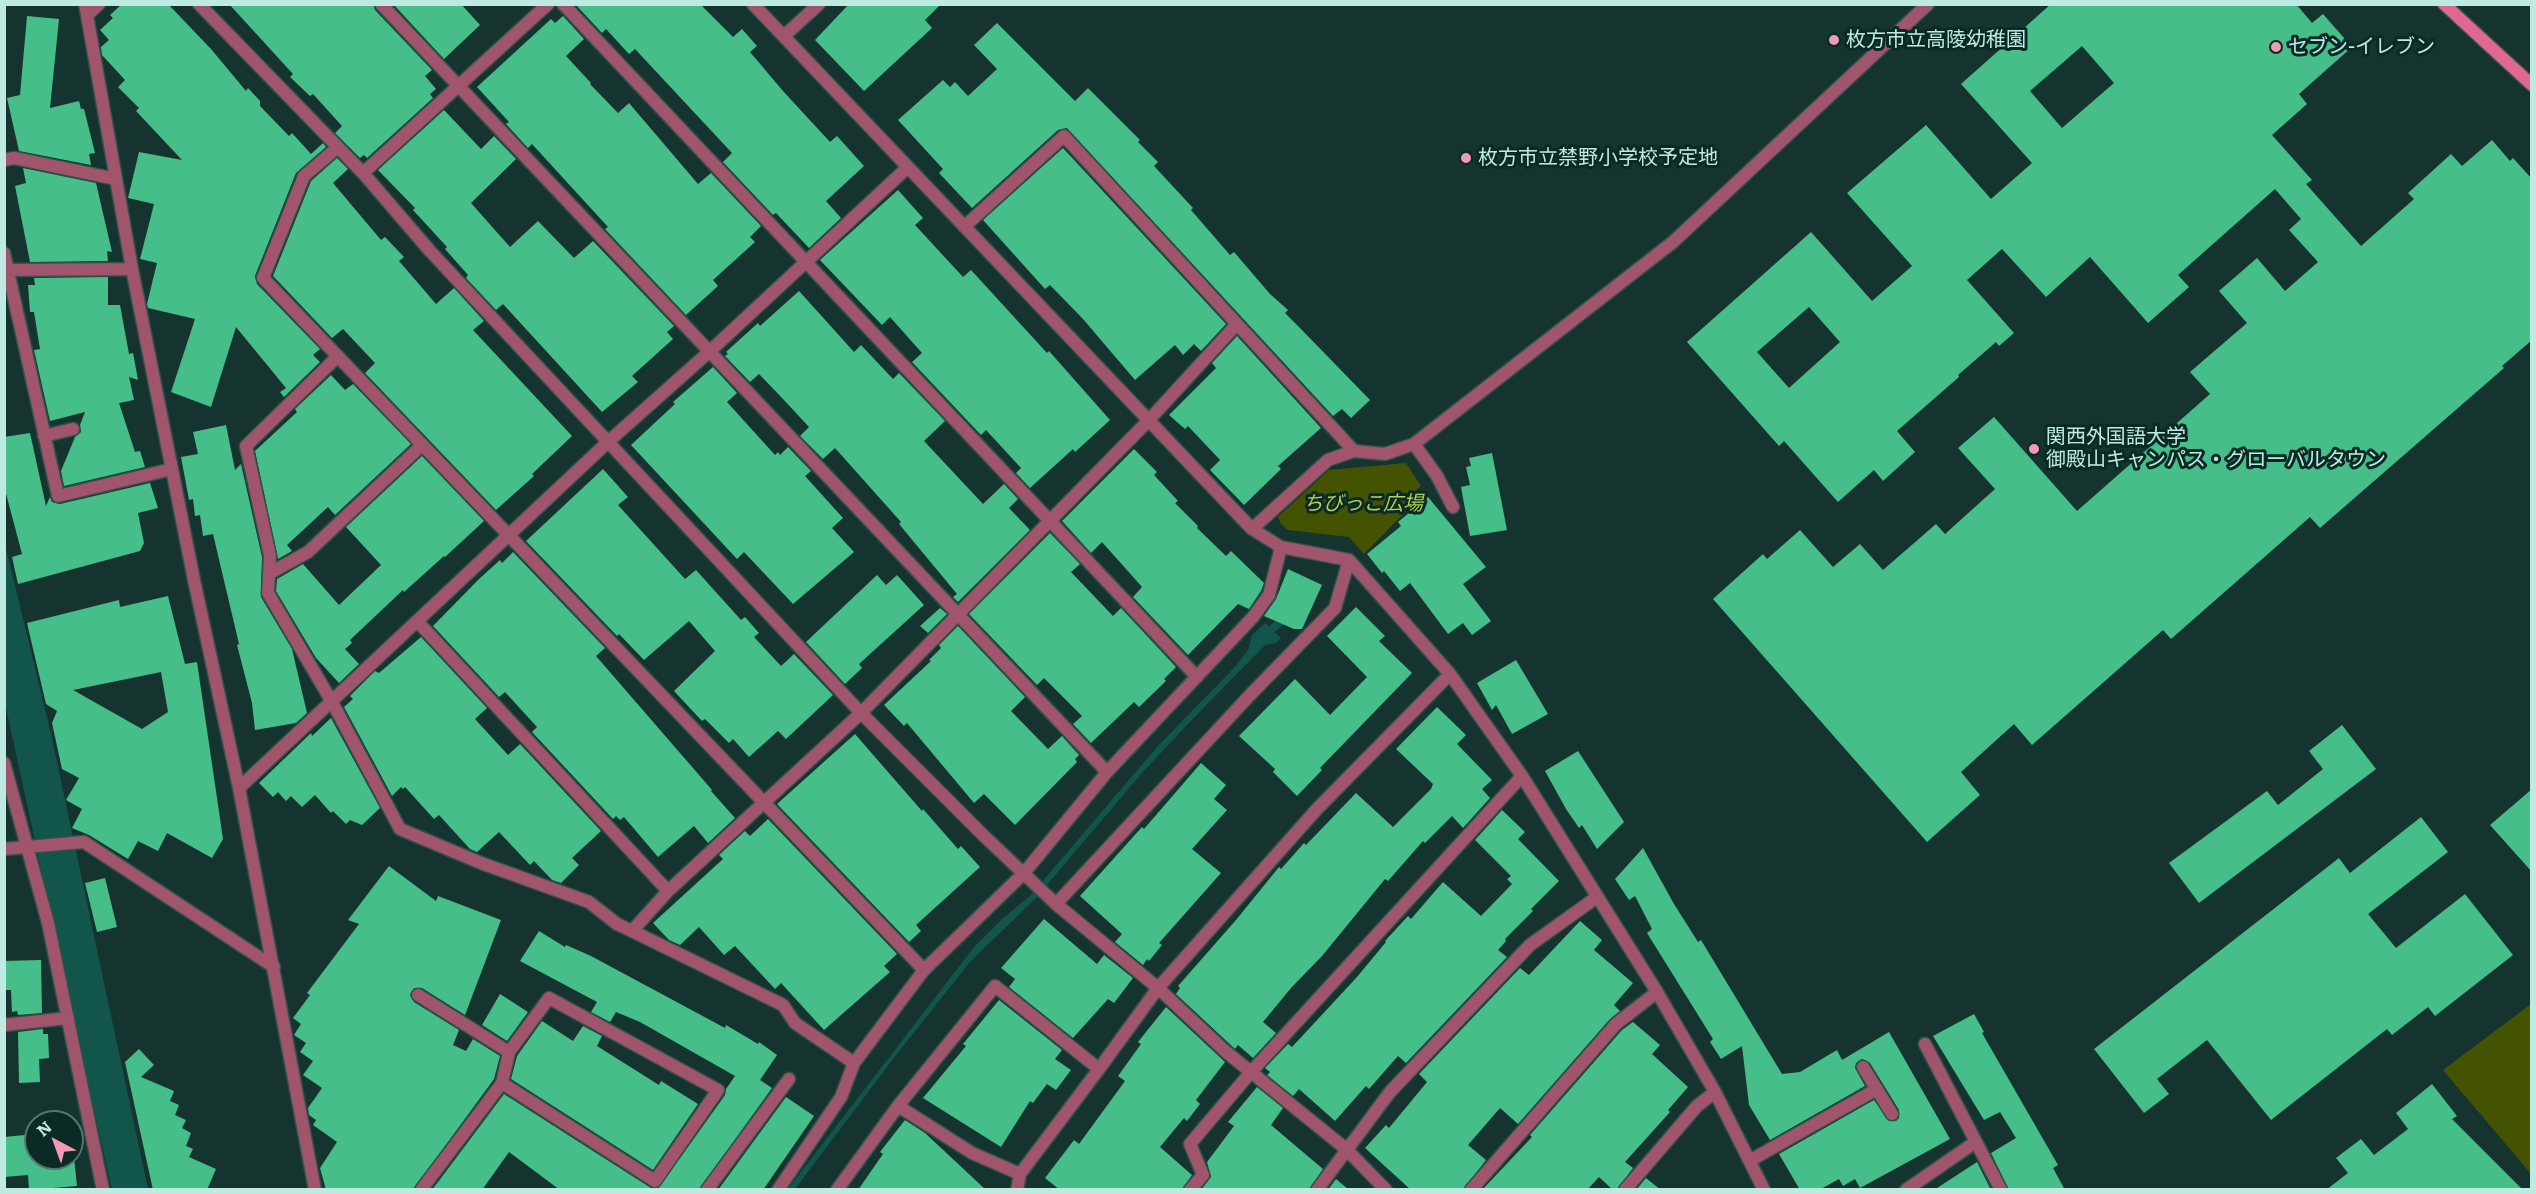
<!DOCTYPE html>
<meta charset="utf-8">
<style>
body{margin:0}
#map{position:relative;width:2536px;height:1194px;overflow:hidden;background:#16342f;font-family:Literata,serif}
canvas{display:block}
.frame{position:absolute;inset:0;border:6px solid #bfeae1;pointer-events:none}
.north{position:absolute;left:24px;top:1110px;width:60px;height:60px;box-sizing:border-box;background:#0b2a25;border:2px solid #537770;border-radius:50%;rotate:319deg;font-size:16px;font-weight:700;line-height:24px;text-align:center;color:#bfeae1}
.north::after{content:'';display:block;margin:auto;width:21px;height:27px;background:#f19ab3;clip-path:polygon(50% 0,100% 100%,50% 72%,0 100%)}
</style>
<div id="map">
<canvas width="2536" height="1194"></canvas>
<div class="frame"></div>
<div class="north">N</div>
</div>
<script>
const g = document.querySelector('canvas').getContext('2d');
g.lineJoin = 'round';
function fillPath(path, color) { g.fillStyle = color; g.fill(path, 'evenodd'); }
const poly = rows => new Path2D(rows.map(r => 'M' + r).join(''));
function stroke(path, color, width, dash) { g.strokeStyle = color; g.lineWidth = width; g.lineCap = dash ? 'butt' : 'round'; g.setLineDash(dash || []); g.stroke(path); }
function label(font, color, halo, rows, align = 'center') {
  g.font = font + ' Literata,"Noto Sans JP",serif'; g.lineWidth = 6; g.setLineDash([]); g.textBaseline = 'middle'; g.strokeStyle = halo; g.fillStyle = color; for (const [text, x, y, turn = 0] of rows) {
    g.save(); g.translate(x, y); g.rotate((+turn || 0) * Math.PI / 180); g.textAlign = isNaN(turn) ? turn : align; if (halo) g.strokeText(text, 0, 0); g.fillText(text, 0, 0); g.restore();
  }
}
fillPath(poly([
 [1406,463,1421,486,1407,498,1411,506,1364,554,1349,537,1288,530,1281,524,1278,517,1329,470],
 [2531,1004,2531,1174,2443,1070]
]), '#435302');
fillPath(poly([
 [4,540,51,734,148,1189,112,1189,81,1053,5,703],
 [1265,623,1281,638,1276,643,1265,645,1185,727,1141,774,1035,899,970,962,893,1059,795,1189,787,1190,974,947,1002,919,1030,896,1157,747,1234,668,1248,650,1252,635]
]), '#11554b');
stroke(poly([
 [1266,635,1285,617]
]), '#11554b', 8);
fillPath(poly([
 [122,4,168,4,211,49,246,91,248,88,260,101,260,106,289,136,292,133,311,154,323,143,326,147,296,173,255,276,257,284,320,349,313,355,320,362,284,397,280,392,286,388,236,327,211,407,171,392,195,319,148,308,147,304,157,263,140,259,154,204,128,198,139,152,182,160,136,111,139,108,118,87,125,80,102,55,101,47,109,40,100,30,113,18,110,15],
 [229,4,373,4,375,10,432,70,425,76,436,89,430,94,433,98,367,158,364,155,360,158,335,133,342,126,313,94,310,96,290,77,293,74],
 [393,4,461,4,480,25,444,59],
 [575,4,700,4,733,37,742,29,757,46,750,52,783,91,830,142,837,136,864,166,826,201,841,218,809,248,776,213,773,215,723,162,732,153,635,49,629,54,606,29,602,33],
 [849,4,941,4,925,20,932,28,864,91,815,40],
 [2051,4,2296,4,2312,23,2323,14,2352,47,2299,94,2307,104,2272,135,2312,180,2306,184,2361,246,2414,199,2408,193,2451,154,2462,166,2492,140,2510,161,2513,158,2532,179,2532,340,2502,366,2504,368,2320,528,2310,517,2171,639,2163,630,2032,745,2014,724,1961,772,1980,795,1927,842,1713,599,1763,554,1767,559,1800,530,1833,567,1860,544,1883,570,1936,524,1945,534,1995,489,1958,448,1994,417,2077,511,2210,394,2190,372,2247,323,2219,291,2257,258,2285,291,2318,262,2289,230,2301,219,2275,189,2178,275,2189,287,2148,323,2090,257,2046,297,2002,249,1967,280,2014,333,1999,346,1996,342,1958,375,1959,377,1897,431,1915,452,1883,481,1874,470,1838,502,1784,441,1779,446,1687,342,1811,232,1872,301,1912,266,1847,193,1926,125,1991,199,2032,163,1961,84],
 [2082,46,2114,83,2062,128,2030,91],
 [1809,307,1840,342,1789,388,1757,352],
 [27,16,59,19,50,108,79,101,81,109,84,109,95,153,89,154,91,165,19,151,7,98,20,95],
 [563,16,584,39,566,56,591,83,590,84,618,113,629,103,698,184,711,173,761,226,750,237,755,242,713,280,718,286,686,315,605,229,608,227,532,144,528,148,506,124,509,122,477,87,551,19,555,23],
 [997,23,1075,101,1088,88,1140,140,1138,142,1158,162,1154,166,1193,208,1191,210,1230,255,1234,252,1270,294,1288,310,1285,313,1299,327,1370,400,1351,418,1342,409,1333,416,1067,128,1058,130,972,208,939,173,943,169,898,120,943,80,950,87,955,82,968,96,997,69,974,45],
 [444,110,481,149,494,136,516,159,471,203,510,247,538,221,574,258,593,241,674,326,667,332,673,339,632,376,638,382,602,412,503,304,496,310,466,278,468,275,445,249,447,247,413,210,415,208,378,170],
 [1063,148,1226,324,1201,351,1194,344,1183,355,1175,345,1135,380,1083,319,1050,285,1045,289,983,220],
 [337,158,348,169,333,183,381,240,385,237,404,257,399,261,436,304,454,288,484,321,473,330,572,436,532,474,534,476,496,510,365,373,375,363,343,329,332,338,273,276,311,181],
 [23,168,96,183,112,252,107,251,108,261,30,262,15,186,26,183],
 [898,190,923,218,915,225,963,277,971,270,1047,353,1049,351,1110,420,1075,452,1073,449,1030,488,1016,473,1021,468,986,430,981,435,912,362,922,353,890,317,882,325,820,260],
 [108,277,108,305,120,305,129,354,133,353,138,380,129,377,134,400,119,403,135,452,140,451,145,467,64,486,61,471,75,437,81,432,80,425,85,412,50,421,34,350,40,349,34,312,30,312,28,285,35,285,34,278],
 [799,291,854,352,861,345,893,379,899,373,945,421,924,441,983,504,1004,484,1018,499,1009,508,1030,530,958,602,953,597,957,594,899,524,901,522,835,448,823,459,800,436,809,427,783,399,759,374,750,382,725,356,728,354,726,352,758,323,760,326],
 [1237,336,1321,428,1278,466,1281,469,1244,505,1210,470,1220,460,1188,426,1185,429,1169,415,1216,368,1212,363],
 [713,367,737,393,727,402,775,455,778,452,780,455,788,447,811,471,805,476,843,518,832,528,854,552,793,604,744,552,737,559,631,445,675,404,673,402],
 [331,375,345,390,353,384,411,444,335,515,328,507,287,545,292,551,278,559,255,451,297,412,295,409],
 [226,425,235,470,241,464,262,557,261,597,292,649,307,713,296,723,255,730,252,703,237,645,239,644,213,534,203,536,200,515,195,516,193,499,189,500,181,457,198,454,193,432],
 [30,433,46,506,50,497,52,502,60,504,150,483,158,508,138,513,144,543,140,551,18,584,12,557,22,554,4,486,4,437],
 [1134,449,1157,472,1154,475,1178,501,1175,503,1198,526,1197,528,1226,556,1231,551,1264,583,1261,591,1249,609,1238,604,1188,655,1133,597,1142,587,1102,542,1091,553,1062,521],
 [1492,453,1507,530,1470,536,1461,487,1470,485,1466,467,1471,466,1469,458],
 [422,456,484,521,445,557,444,556,404,592,403,590,350,640,352,643,345,649,359,664,339,683,316,658,276,591,277,579,303,564,339,605,381,565,346,527],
 [603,469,628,497,618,505,685,579,696,570,741,620,745,617,759,633,754,637,781,666,794,654,833,695,786,739,778,731,749,757,733,739,729,743,705,719,702,721,674,691,715,651,689,621,644,660,619,634,617,636,526,541],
 [1428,497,1486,567,1463,584,1491,621,1472,635,1463,623,1448,634,1410,583,1400,591,1384,571,1382,573,1367,554,1401,526,1398,522],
 [1050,533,1080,564,1071,572,1113,616,1121,608,1176,667,1164,679,1166,681,1139,707,1134,702,1091,743,1073,724,1082,716,1044,678,1037,685,969,614],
 [513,552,605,648,596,656,712,790,711,791,735,818,708,843,694,826,658,857,624,817,620,820,616,816,613,819,532,732,537,727,505,692,499,697,433,626,479,579,500,560,502,563],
 [1288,569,1322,585,1302,629,1294,629,1264,616,1276,599],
 [877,575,886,585,897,575,924,605,859,664,862,668,845,684,806,642],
 [168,596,185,664,197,662,223,839,212,858,167,833,158,851,138,841,128,859,89,835,72,828,82,809,66,800,79,778,62,769,52,723,57,711,46,704,27,623,119,600,120,607],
 [161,672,168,712,142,729,73,690],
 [1356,607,1385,636,1379,641,1412,673,1320,768,1322,770,1297,796,1273,772,1275,769,1239,736,1295,679,1330,715,1367,677,1327,636],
 [940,608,947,614,928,633,920,626],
 [958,626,1025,697,1011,711,1048,749,1062,736,1079,755,1075,759,1077,762,1015,825,984,794,974,803,907,723,904,726,884,705,931,661,929,660,941,648,939,645],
 [421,637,487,708,475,719,508,755,520,744,601,831,572,858,579,865,561,883,552,880,534,861,530,865,499,832,477,852,470,849,439,815,434,819,405,787,403,789,401,787,392,796,344,707,353,699,350,696,375,671,379,673],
 [1516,660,1548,714,1512,734,1496,705,1492,710,1477,683],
 [1437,707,1466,735,1457,744,1492,780,1482,789,1490,798,1463,828,1452,816,1425,843,1423,841,1388,881,1385,879,1322,956,1291,988,1263,1022,1276,1033,1253,1058,1238,1045,1235,1049,1176,994,1180,988,1178,986,1236,920,1279,867,1281,869,1304,843,1306,845,1356,793,1393,827,1431,789,1433,784,1396,749],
 [331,718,380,808,362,825,350,820,346,824,333,811,331,813,315,795,302,807,291,796,286,801,278,792,273,797,259,783,311,733,312,736],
 [2342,725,2376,769,2199,903,2169,863,2267,791,2278,805,2323,769,2309,751],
 [855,734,922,811,923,809,958,849,961,846,980,867,916,925,921,931,909,942,777,804],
 [1578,751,1624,822,1597,849,1582,825,1579,828,1566,809,1545,771],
 [1201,763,1226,785,1214,799,1227,810,1192,849,1221,873,1159,943,1162,945,1149,961,1147,959,1143,965,1115,942,1122,934,1080,896,1142,827,1144,829],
 [2532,789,2532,872,2490,825],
 [1502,810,1525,832,1518,839,1559,881,1531,909,1533,911,1505,939,1506,941,1498,950,1507,957,1406,1063,1398,1056,1369,1089,1366,1086,1335,1121,1299,1089,1293,1096,1267,1075,1270,1072,1265,1068,1288,1044,1292,1047,1357,977,1386,942,1385,941,1408,916,1411,919,1443,882,1481,916,1512,884,1507,879,1511,876,1475,840],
 [2421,817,2448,852,2368,914,2396,948,2465,894,2513,955,2435,1016,2428,1007,2392,1035,2387,1029,2271,1120,2207,1040,2157,1079,2169,1094,2144,1113,2094,1049,2339,858,2350,873],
 [768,819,897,954,884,966,890,972,824,1030,781,983,775,989,735,946,724,955,699,927,680,945,669,940,653,923,723,859,719,855,745,831,750,836],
 [1643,848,1674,904,1698,942,1701,940,1782,1074,1800,1072,1837,1050,1842,1060,1889,1032,1950,1139,1860,1188,1855,1179,1843,1186,1839,1179,1819,1190,1800,1190,1779,1154,1874,1100,1889,1121,1896,1121,1899,1118,1899,1110,1870,1063,1862,1059,1856,1063,1855,1068,1865,1086,1770,1140,1749,1105,1742,1046,1721,1059,1710,1042,1713,1039,1647,933,1652,929,1635,896,1629,900,1615,879],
 [389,866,436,901,438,896,501,920,465,1015,422,988,414,988,410,995,414,1002,459,1030,453,1045,466,1051,473,1039,500,1056,494,1079,413,1190,326,1190,320,1168,337,1142,313,1125,316,1120,309,1115,308,1108,322,1088,303,1075,313,1061,300,1052,306,1043,294,1035,301,1024,293,1018,310,995,307,993,359,924,348,920],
 [105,878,117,927,97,932,85,883],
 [1044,919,1097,964,1104,955,1133,978,1114,1003,1108,999,1073,1038,1009,987,1015,979,1001,968],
 [1580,921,1602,940,1594,950,1633,983,1614,1005,1620,1011,1610,1019,1518,1124,1500,1108,1468,1145,1486,1160,1463,1190,1411,1190,1365,1148,1386,1125,1389,1128,1427,1082,1419,1074,1520,968,1529,975],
 [539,931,565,947,566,945,591,956,725,1028,726,1025,758,1044,759,1042,777,1055,760,1080,772,1088,699,1190,560,1190,509,1152,482,1190,432,1190,504,1094,651,1188,658,1189,725,1095,726,1089,735,1076,640,1022,616,1012,610,1022,591,1012,597,1002,520,961],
 [41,960,42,1013,18,1015,17,1011,12,1012,11,990,4,990,4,961],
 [500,994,528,1012,507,1041,482,1025],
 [999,1000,1062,1050,1055,1059,1071,1070,1056,1090,1047,1084,1033,1103,1030,1101,1001,1147,923,1098,966,1046,963,1044],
 [1166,1007,1225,1062,1196,1100,1200,1104,1187,1121,1184,1118,1160,1147,1192,1175,1182,1190,1060,1190,1045,1178,1074,1140,1079,1144,1125,1081,1118,1076,1141,1044,1138,1042],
 [1974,1014,1984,1032,1982,1033,2058,1165,2053,1168,2065,1190,2009,1190,1991,1153,2016,1138,2000,1112,1984,1120,1933,1036],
 [542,1021,573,1041,583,1026,602,1036,597,1046,659,1085,661,1081,698,1104,653,1170,511,1079,517,1056],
 [1633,1022,1660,1045,1652,1054,1688,1087,1668,1110,1670,1112,1625,1162,1633,1168,1617,1190,1613,1190,1599,1177,1587,1190,1482,1190,1532,1137,1530,1135,1622,1030],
 [43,1029,43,1034,48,1034,49,1058,39,1059,40,1082,19,1083,18,1032],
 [139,1049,154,1065,141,1077,174,1091,170,1101,179,1105,175,1115,186,1120,182,1128,191,1133,186,1146,193,1149,189,1157,216,1169,207,1190,153,1190,125,1062],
 [2432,1084,2457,1116,2452,1119,2523,1190,2326,1190,2348,1173,2336,1158,2361,1139,2374,1155,2408,1129,2396,1113],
 [1257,1087,1283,1108,1271,1125,1323,1169,1309,1190,1201,1190,1211,1177,1207,1162,1234,1126,1228,1122],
 [786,1097,814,1116,763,1190,718,1190],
 [905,1120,925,1133,986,1190,858,1190,883,1154,880,1152],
 [36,1134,36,1158,74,1158,77,1186,29,1190,28,1175,4,1177,4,1137],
 [1977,1162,1991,1190,1934,1190],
 [1646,1178,1661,1190,1636,1190],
 [1336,1179,1349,1190,1328,1190]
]), '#45be8a');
const street = poly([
 [85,4,132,269,194,580,239,788,315,1190],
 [199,4,363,173,430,251,861,713,984,836,1056,904,1158,988,1225,1051,1346,1149,1386,1190],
 [381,4,1107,772],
 [563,4,1197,677],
 [753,4,1252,529,1281,547,1349,560,1450,674,1522,776,1657,992,1715,1092,1764,1190],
 [87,15,99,4],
 [784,36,819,4],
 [337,148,304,176,263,278,924,970,1024,873,1107,772,1253,617,1269,595,1281,547],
 [4,160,14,158,116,179],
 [363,173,548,4],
 [965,226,1064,136,1354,451],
 [4,253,58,496,172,469],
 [4,270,132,269],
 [337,357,246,446,270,556,268,593,332,702,400,829,481,863,589,902,617,924,632,931,668,891,861,713,1149,420,1237,324],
 [44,436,73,429],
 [1414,444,1437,476,1453,507],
 [1252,529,1328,460,1354,451,1385,454,1414,444,1673,242,1928,4],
 [270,573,308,552,422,445],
 [418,622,668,891],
 [4,763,48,923,103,1190],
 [239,788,609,441,709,352,908,167],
 [4,849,84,842,274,967],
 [1056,904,1250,695,1335,608,1349,560],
 [632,931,783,1005,795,1023,854,1063],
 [418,995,509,1052],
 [4,1025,68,1018],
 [1925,1044,2001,1190],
 [1863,1067,1892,1114],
 [898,1106,972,1153,1020,1174],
 [1751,1160,1877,1089],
 [421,1190,502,1083,509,1052,549,998,718,1090,655,1181,502,1083],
 [707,1190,789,1079],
 [778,1190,841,1097,854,1063,924,970],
 [837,1190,898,1106,995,986,1099,1069,1158,988,1317,809,1450,674],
 [1017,1190,1020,1174,1099,1069],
 [1190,1190,1203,1175,1190,1144,1251,1072,1522,776],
 [1317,1190,1390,1092,1530,945,1597,897],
 [1471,1190,1616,1024,1657,992],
 [1625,1190,1697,1106,1715,1092],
 [1906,1190,1974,1143]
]);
const secondary = poly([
 [2444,4,2532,85]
]);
stroke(street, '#31514b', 15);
stroke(secondary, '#31514b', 15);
stroke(street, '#a0556c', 12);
stroke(secondary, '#e06890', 12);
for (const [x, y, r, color] of [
 [1834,40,6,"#f19ab3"],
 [2276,47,6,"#f19ab3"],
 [1466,158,6,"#f19ab3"],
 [2034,449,6,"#f19ab3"]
]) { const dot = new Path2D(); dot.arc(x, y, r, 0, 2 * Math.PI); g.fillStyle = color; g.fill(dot); stroke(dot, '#0b2a25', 2); }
label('20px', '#bfeae1', '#0b2a25', [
 ["枚方市立高陵幼稚園",1846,40],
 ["セブン-イレブン",2288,47],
 ["枚方市立禁野小学校予定地",1478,158],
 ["関西外国語大学",2046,437],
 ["御殿山キャンパス・グローバルタウン",2046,460]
], 'left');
label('italic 20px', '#b3d151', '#0b2a25', [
 ["ちびっこ広場",1363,504]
]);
</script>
